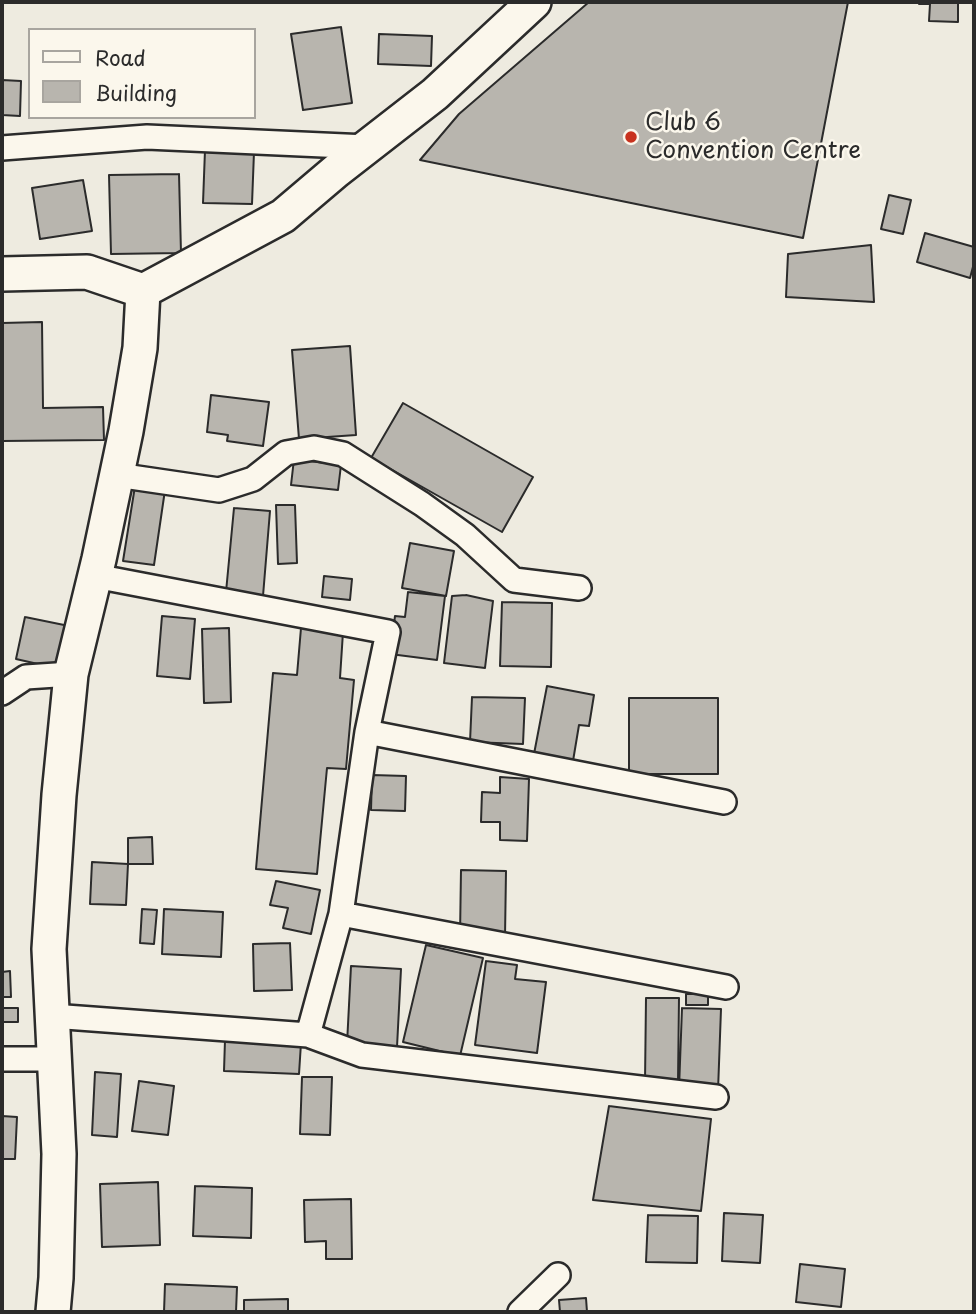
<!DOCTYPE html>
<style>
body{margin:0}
#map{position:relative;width:976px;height:1314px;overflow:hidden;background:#eeebe0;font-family:"Playpen Sans",sans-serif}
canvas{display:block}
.frame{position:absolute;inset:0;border:4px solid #2b2b2b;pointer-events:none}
.legend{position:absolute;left:28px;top:28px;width:228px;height:91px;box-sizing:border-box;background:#fbf7ec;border:2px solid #a8a59f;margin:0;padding:9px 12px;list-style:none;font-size:21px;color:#2b2b2b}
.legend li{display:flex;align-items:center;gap:14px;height:35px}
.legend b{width:35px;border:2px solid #a8a59f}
</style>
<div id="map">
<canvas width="976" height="1314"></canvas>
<div class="frame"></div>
<ul class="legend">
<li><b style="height:9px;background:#fbf7ec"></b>Road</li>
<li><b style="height:19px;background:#b8b5ae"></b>Building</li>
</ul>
</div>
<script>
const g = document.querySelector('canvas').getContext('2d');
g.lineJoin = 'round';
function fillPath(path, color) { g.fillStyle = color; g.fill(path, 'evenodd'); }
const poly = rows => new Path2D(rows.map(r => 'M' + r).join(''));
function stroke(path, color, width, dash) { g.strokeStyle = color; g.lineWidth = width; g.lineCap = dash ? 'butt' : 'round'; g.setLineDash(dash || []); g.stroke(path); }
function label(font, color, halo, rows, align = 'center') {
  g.font = font + ' "Playpen Sans",sans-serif'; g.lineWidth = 5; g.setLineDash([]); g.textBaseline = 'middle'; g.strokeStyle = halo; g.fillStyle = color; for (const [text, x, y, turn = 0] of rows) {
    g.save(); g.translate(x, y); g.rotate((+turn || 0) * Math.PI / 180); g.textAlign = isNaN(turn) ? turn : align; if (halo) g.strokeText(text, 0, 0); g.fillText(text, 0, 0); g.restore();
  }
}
const building = poly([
 [589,2,848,2,803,238,420,160,459,114,589,2],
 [919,2,958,2,958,22,929,21,930,4,919,4,919,2],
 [341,27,352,103,303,110,291,34,341,27],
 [379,34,432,36,431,66,378,64,379,34],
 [2,80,21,81,20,116,2,115,2,80],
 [205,150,254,152,252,204,203,203,205,150],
 [179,174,181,253,111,254,109,175,179,174],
 [83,180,92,231,40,239,32,188,83,180],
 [889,195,911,200,903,234,881,229,889,195],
 [925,233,974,247,974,263,970,278,917,262,925,233],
 [871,245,874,302,786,297,788,254,871,245],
 [42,322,43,408,103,407,104,440,2,441,2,323,42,322],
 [350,346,356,435,299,439,292,350,350,346],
 [211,395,269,402,263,446,227,441,228,435,207,432,211,395],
 [403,403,533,477,502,532,371,458,403,403],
 [294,459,341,465,338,490,291,485,294,459],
 [135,486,165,490,154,565,123,561,135,486],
 [276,505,295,505,297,563,278,564,276,505],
 [234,508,270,511,263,596,226,592,234,508],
 [410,543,454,551,446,596,402,588,410,543],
 [324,576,352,579,350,600,322,597,324,576],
 [408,592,445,596,437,660,390,654,395,616,405,617,408,592],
 [466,595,493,601,485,668,444,663,452,596,466,595],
 [502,602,552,603,551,667,500,666,502,602],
 [162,616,195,619,190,679,157,676,162,616],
 [25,617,69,626,60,669,16,659,25,617],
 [229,628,231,702,204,703,202,629,229,628],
 [301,628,343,632,340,678,354,680,346,769,327,768,317,874,256,869,273,673,297,675,301,628],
 [547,686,594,695,589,726,579,725,573,761,534,754,547,686],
 [472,697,525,698,523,744,470,742,472,697],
 [629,698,718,698,718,774,629,774,629,698],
 [372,775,406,776,405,811,371,810,372,775],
 [500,777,529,779,527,841,500,840,500,822,481,822,482,792,500,793,500,777],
 [152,837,153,864,128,864,128,838,152,837],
 [92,862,128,864,126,905,90,904,92,862],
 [461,870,506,871,505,937,460,936,461,870],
 [276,881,320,890,311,934,283,928,288,908,270,905,276,881],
 [142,909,157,910,154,944,140,943,142,909],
 [164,909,223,912,221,957,162,954,164,909],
 [290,943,292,990,254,991,253,944,290,943],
 [426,945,483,958,460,1056,403,1042,426,945],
 [486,961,517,965,515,979,546,982,537,1053,475,1045,486,961],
 [351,966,401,969,397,1047,347,1044,351,966],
 [10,971,11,997,2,997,2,972,10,971],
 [686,994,708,994,708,1005,686,1005,686,994],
 [646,998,679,998,678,1082,645,1082,646,998],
 [2,1008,18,1008,18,1022,2,1022,2,1008],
 [682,1008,721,1009,718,1091,679,1089,682,1008],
 [225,1040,301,1043,299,1074,224,1071,225,1040],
 [95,1072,121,1074,117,1137,92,1135,95,1072],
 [302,1077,332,1077,330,1135,300,1134,302,1077],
 [139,1081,174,1086,168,1135,132,1131,139,1081],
 [609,1106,711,1119,701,1211,593,1200,609,1106],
 [2,1116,17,1117,15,1159,2,1159,2,1116],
 [158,1182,160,1245,102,1247,100,1184,158,1182],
 [195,1186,252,1188,251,1238,193,1236,195,1186],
 [351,1199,352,1259,326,1259,326,1241,305,1242,304,1200,351,1199],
 [724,1213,763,1215,760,1263,722,1261,724,1213],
 [648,1215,698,1216,697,1263,646,1262,648,1215],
 [800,1264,845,1269,841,1307,796,1302,800,1264],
 [165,1284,237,1287,236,1312,164,1312,165,1284],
 [586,1298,587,1312,560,1312,559,1300,586,1298],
 [288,1299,288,1312,244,1312,244,1300,288,1299]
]);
fillPath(building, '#b8b5ae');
stroke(building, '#2b2b2b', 2);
const street = poly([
 [2,148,147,137,367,147],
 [117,475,219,490,253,479,286,453,314,448,343,454,422,504,465,535,514,580,579,588],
 [95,576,388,632,367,732,341,914,308,1035],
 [2,693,26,677,71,674],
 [367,732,724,802],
 [341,914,726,987],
 [52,1016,308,1035,362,1055,716,1097],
 [2,1059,54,1059],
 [520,1312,558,1275]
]);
const secondary = poly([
 [2,274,87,272,143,291],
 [143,291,283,216,336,171,435,94,534,2],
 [53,1312,56,1278,59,1154,49,949,59,795,71,674,99,559,126,431,140,348,143,291]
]);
stroke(street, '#2b2b2b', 28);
stroke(secondary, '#2b2b2b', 38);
stroke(street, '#fbf7ec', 23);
stroke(secondary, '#fbf7ec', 33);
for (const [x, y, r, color] of [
 [631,137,7,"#c8321e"]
]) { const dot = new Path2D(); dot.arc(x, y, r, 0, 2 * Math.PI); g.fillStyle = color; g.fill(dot); stroke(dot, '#fbf7ec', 2.5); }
label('24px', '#2b2b2b', '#fbf7ec', [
 ["Club 6",645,123],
 ["Convention Centre",645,151]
], 'left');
</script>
